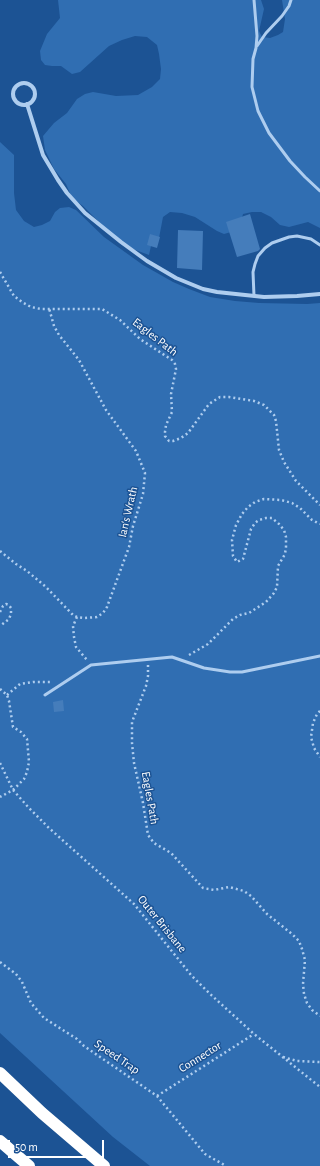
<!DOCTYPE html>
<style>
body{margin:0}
#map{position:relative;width:320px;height:1166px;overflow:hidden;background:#1c5394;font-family:"Alegreya Sans",sans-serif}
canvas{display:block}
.scale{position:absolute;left:8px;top:1140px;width:96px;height:18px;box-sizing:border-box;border:2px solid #fff;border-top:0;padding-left:5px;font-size:12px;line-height:14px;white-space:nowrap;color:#fff;-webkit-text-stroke:3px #1c5394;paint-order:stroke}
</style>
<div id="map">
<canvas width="320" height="1166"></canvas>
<div class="scale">50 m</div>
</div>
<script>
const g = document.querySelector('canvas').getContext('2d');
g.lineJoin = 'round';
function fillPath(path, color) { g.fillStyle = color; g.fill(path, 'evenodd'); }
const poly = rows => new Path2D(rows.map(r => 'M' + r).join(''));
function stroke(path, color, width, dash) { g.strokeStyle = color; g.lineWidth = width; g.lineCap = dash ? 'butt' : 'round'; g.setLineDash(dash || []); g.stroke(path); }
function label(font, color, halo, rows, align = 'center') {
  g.font = font + ' "Alegreya Sans",sans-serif'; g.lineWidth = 3; g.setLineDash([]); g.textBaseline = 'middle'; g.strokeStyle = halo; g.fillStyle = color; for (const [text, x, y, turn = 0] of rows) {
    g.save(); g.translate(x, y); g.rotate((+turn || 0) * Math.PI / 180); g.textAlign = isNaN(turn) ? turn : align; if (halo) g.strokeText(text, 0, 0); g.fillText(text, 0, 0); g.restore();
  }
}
fillPath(poly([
 [58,0,261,0,264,9,259,31,262,37,270,38,278,35,283,32,285,19,282,0,320,0,320,228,308,222,289,227,280,225,271,217,261,212,252,212,243,214,240,225,231,232,224,234,217,231,195,217,182,213,170,212,163,217,159,238,151,246,149,255,122,245,83,206,72,198,66,184,54,169,45,150,43,136,54,123,67,113,77,99,85,94,93,92,116,96,138,95,152,87,160,79,161,69,159,54,157,45,147,37,135,36,122,40,109,46,80,72,72,74,61,66,52,66,45,65,41,60,40,51,47,34,60,18],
 [0,142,14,155,14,193,16,210,24,221,34,227,42,225,50,221,55,212,60,208,69,207,76,210,104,237,143,265,173,282,189,289,210,297,235,301,259,303,307,304,320,303,320,1166,150,1166,113,1137,0,1033]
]), '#306eb2');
fillPath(poly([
 [250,214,260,249,258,251,237,257,226,222],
 [178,230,203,231,202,270,177,268],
 [150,234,160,237,157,248,147,245],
 [63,700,64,711,54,712,53,702]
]), '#457dbb');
stroke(poly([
 [0,272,14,296,22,302,31,307,41,309,102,309,120,320,140,339,172,360,175,364,176,369,171,394,172,412,166,425,165,432,165,436,169,441,173,441,181,438,188,433,209,404,220,397,229,397,254,401,264,405,274,415,276,421,279,450,284,462,296,481,320,505],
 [0,551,16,564,27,571,46,587,73,615,77,617,85,618,97,617,103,613,107,607,129,547,133,526,143,494,145,473,136,451,106,410,79,360,59,335,54,326,49,308],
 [0,612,3,606,6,604,9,605,11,608,11,614,9,619,0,626],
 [77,617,73,626,74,637,76,647,87,660],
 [189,655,208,644,233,619,240,615,249,613,266,602,274,593,277,587,278,566,285,554,286,547,286,537,284,530,279,524,272,518,266,518,259,520,255,523,251,529,243,559,237,562,233,556,232,540,236,525,242,514,248,507,255,502,264,499,281,500,292,503,300,508,312,520,320,524],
 [148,665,148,676,146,686,132,722,132,743,134,763,143,803,148,835,154,843,171,853,203,888,214,890,229,887,244,891,251,896,267,914,292,934,299,941,302,949,305,960,303,984,304,994,307,1003,312,1010,320,1016],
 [0,689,7,695,9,701,13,727,21,732,27,739,29,762,27,772,24,779,13,790,0,797],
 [7,695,20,684,33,682,50,682],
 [320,711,317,714,313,723,311,737,314,748,320,757],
 [0,763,13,790,29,808,49,828,134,904,191,975,209,993,254,1034,320,1087],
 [0,962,16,974,22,982,31,1003,44,1018,77,1039,84,1046,157,1096,205,1154,226,1166],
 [283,1057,297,1061,320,1062],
 [157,1096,254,1034]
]), '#aecdef', 2.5, [2, 3]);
stroke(poly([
 [254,0,257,36,256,48,253,59,252,87,258,111,269,133,290,161,305,177,320,191],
 [257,46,266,33,282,16,289,6,291,0],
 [254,296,253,272,255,264,258,256,265,248,272,243,289,237,297,236,311,239,320,245],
 [45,695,91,665,172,657,204,668,230,672,242,672,320,656]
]), '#aecdef', 3);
stroke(poly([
 '13 94a11 11 0 1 1 22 0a11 11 0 1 1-22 0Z',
 [27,104,43,155,58,180,67,193,85,213,121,242,147,261,176,278,203,289,217,292,264,297,297,296,320,294]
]), '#aecdef', 4);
stroke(poly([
 [0,1073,42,1113,104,1166],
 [0,1141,29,1166]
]), '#fff', 12);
label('12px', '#fff', '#1c5394', [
 ["Eagles Path",155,337,38],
 ["Ian's Wrath",128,512,-77],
 ["Eagles Path",150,798,80],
 ["Outer Brisbane",162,924,51],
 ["Speed Trap",117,1057,34],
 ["Connector",200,1057,-32]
]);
</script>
